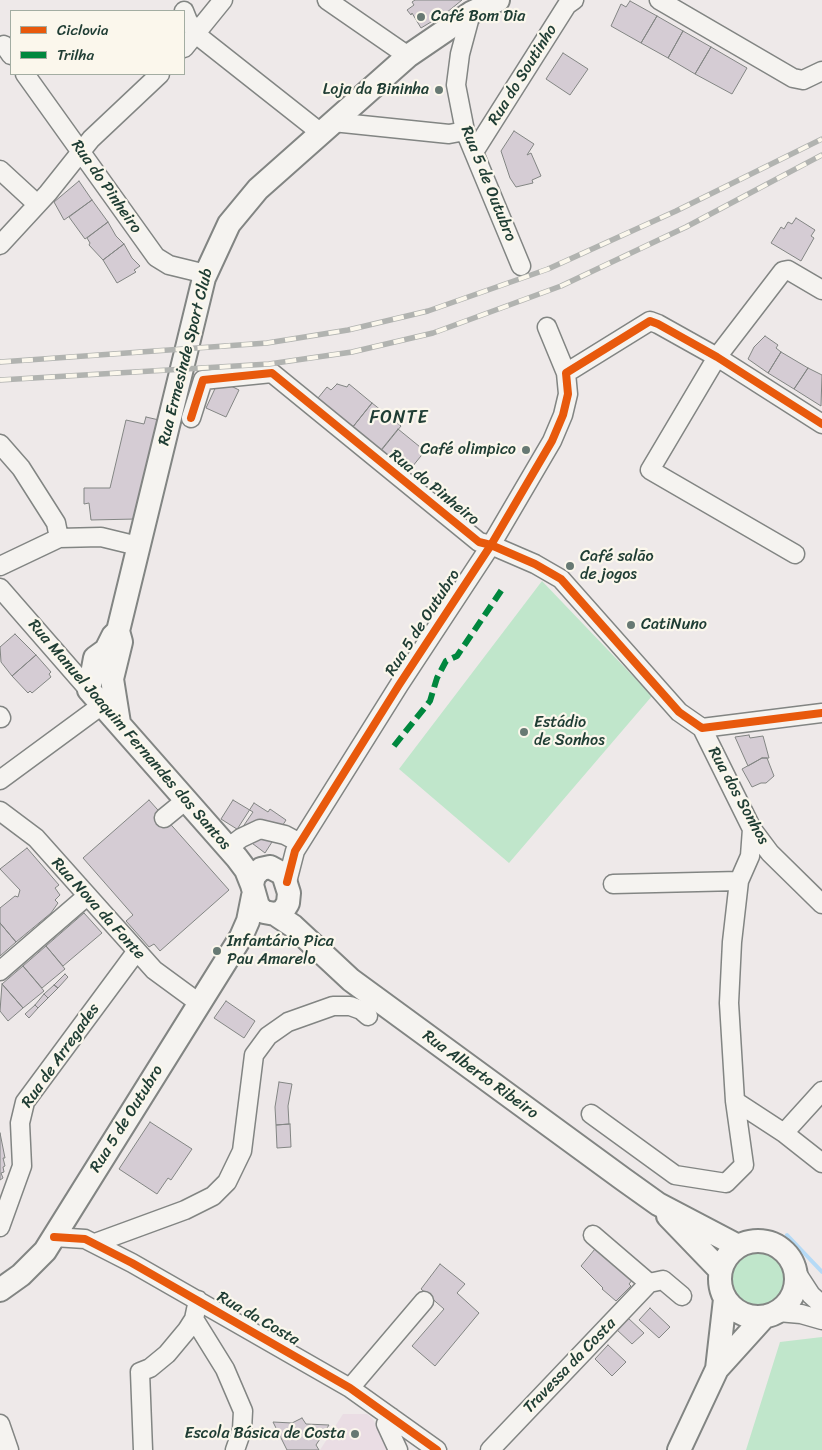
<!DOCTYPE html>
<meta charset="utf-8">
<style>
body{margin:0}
#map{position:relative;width:822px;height:1450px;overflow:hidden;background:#eee9e9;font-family:Sriracha,sans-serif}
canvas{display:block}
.legend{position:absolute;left:10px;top:10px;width:175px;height:65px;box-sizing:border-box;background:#fbf7ec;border:1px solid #a3ada2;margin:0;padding:6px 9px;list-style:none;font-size:15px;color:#1f3d34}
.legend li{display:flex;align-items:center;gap:10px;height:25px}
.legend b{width:25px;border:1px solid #a3ada2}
</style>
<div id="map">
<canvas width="822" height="1450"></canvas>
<ul class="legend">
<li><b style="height:6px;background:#e8590c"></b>Ciclovia</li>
<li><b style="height:6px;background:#00873e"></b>Trilha</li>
</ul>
</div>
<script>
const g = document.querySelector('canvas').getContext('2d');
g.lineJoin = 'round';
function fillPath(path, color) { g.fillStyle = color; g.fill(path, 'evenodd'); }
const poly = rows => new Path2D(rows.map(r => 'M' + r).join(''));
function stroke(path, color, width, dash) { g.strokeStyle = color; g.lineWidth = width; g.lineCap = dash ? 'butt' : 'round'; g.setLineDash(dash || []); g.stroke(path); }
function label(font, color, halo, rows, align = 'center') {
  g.font = font + ' Sriracha,sans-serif'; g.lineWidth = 4.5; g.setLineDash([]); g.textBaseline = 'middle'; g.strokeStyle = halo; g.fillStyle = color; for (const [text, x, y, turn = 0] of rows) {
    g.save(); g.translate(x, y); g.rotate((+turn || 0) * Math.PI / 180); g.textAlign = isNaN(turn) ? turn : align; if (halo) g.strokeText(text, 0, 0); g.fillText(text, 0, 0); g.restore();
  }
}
fillPath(poly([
 [343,1414,367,1414,373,1419,387,1450,320,1450]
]), '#eadde4');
fillPath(poly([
 [542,581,652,696,509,863,399,769],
 '730 1279a28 28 0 1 1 56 0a28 28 0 1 1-56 0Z',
 [822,1337,822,1450,746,1450,780,1342]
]), '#c0e6cb');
stroke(poly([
 [787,1235,822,1272]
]), '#b5daf6', 4);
const building = poly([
 [415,0,462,0,446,13,421,28,412,13,411,15,407,10,414,5,412,2,415,0],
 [630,1,657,16,641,43,611,26,621,4,626,7,630,1],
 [657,16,683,31,668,58,641,43,657,16],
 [683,31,711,47,695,74,668,58,683,31],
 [711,47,747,68,732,94,695,74,711,47],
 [563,53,588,69,570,95,546,79,563,53],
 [514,131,534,144,527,155,531,153,541,176,532,180,533,183,516,187,510,178,501,151,514,131],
 [79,181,92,200,64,220,54,202,79,181],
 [92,200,108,222,85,239,69,217,92,200],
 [796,218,815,230,811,236,814,238,801,261,771,243,781,227,784,229,788,222,792,224,796,218],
 [108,222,116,236,124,244,103,260,89,245,90,243,87,238,108,222],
 [124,244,132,258,140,266,134,270,136,272,117,283,103,260,124,244],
 [765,336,778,345,776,348,781,352,768,373,748,359,754,347,765,336],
 [781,352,808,368,794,389,768,373,781,352],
 [808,368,822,375,821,406,794,389,808,368],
 [219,380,239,390,226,417,206,408,219,380],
 [337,384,347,387,349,384,372,403,352,428,319,401,318,398,327,387,331,390,337,384],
 [372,403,401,426,380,452,352,428,372,403],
 [146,417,159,420,136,519,91,520,89,503,84,504,84,488,110,488,126,420,144,424,146,417],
 [398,429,425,451,408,472,381,450,398,429],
 [15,634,36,655,12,676,1,662,0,647,15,634],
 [36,655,51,672,49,674,51,677,32,693,30,691,28,693,12,676,36,655],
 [749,735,750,738,763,736,769,758,762,758,748,766,735,737,749,735],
 [762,758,767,758,774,776,766,783,761,783,752,787,742,769,762,758],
 [149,800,229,890,160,951,154,944,149,947,126,921,133,915,83,858,149,800],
 [233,800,253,812,240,831,221,819,233,800],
 [254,803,268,812,270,809,286,820,265,853,236,831,254,803],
 [27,848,59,885,55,888,60,895,55,900,58,903,51,913,16,942,0,923,0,908,15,896,18,897,20,890,0,869,27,848],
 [84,913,102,933,63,966,46,946,84,913],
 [0,923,16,942,0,956,0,923],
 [46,946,65,969,42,988,23,966,46,946],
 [23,966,44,991,23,1008,2,984,23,966],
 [65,974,68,977,58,988,54,985,65,974],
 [2,984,23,1008,8,1021,0,1011,2,984],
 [54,985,58,988,48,998,44,994,54,985],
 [44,994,48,998,38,1008,35,1005,44,994],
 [226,1001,255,1021,244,1038,214,1018,226,1001],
 [35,1005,38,1008,29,1018,25,1014,35,1005],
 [279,1082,292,1084,288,1106,289,1124,276,1125,275,1107,279,1082],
 [150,1122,192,1149,171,1180,168,1178,157,1194,119,1169,150,1122],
 [290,1124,291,1147,277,1148,276,1125,290,1124],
 [0,1133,5,1158,3,1158,5,1166,3,1167,4,1172,1,1173,3,1178,0,1180,0,1133],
 [595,1249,633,1279,629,1284,631,1286,616,1301,602,1289,603,1288,581,1266,595,1249],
 [440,1264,465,1284,457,1293,479,1313,435,1366,412,1346,444,1309,421,1289,440,1264],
 [650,1308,670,1327,659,1338,639,1320,650,1308],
 [627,1317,644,1333,632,1344,616,1329,627,1317],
 [608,1345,626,1362,612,1376,595,1359,608,1345],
 [302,1418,306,1424,329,1425,316,1445,319,1450,287,1450,273,1422,292,1423,302,1418]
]);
fillPath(building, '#d5ccd4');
stroke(building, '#828583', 1);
const minor = poly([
 [327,0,408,56],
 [659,0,793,78,803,80,822,71],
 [184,11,188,21,202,39,321,133],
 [471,13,460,54,456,85,465,131,521,266],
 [4,45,11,55],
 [184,48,223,0],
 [25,74,156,257,169,265,206,274],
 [333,122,449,134,465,131],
 [474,152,567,5,574,0],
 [0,170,37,204],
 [0,245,48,193,91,139,160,74],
 [566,373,650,321,658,324,717,357,822,424],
 [191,418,203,380,272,373,479,542,491,545,535,564,561,579,679,712,702,728,822,713],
 [0,444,21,468,56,523,59,538],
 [795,554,650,470,717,357,783,271,788,270,822,290],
 [0,566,59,538,101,537,138,546],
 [0,588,89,690],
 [0,716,1,718],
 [702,728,752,829,770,853,822,904],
 [0,780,102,705],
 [0,811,36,838,154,970,199,1003],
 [164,818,186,800],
 [228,848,241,838,260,829,285,835,300,843],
 [287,882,295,851,399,685,491,545,552,441,563,415,568,394,566,373,547,327],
 [613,884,739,881],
 [0,971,87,896],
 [735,1101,784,1133,822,1163],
 [591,1114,675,1175,726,1183,744,1165,735,1101,729,1003,732,942,739,881,750,856,752,829],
 [784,1133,822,1091],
 [0,1227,22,1166,20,1123,25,1102,136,952],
 [593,1235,649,1283],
 [54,1237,85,1239,132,1263,350,1388,437,1450],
 [95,1243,185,1210,213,1196,227,1182,242,1151,254,1055,268,1036,288,1022,333,1006,350,1006,361,1010,368,1016],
 [796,1272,811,1295,822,1305],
 [198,1300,194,1319,225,1369,243,1411,242,1430,235,1450],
 [778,1312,801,1314,822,1320],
 [350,1388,424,1301],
 [391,1417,386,1424,398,1450],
 [0,1424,9,1450],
 [143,1450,140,1372,150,1368,167,1354,187,1330,194,1319],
 [490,1450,649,1283,663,1280,682,1296]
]);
const major = poly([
 [89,690,237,858,246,870,252,885],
 [89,690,95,658,106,650,113,636,118,631],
 [119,723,112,679,121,642,118,631,204,278,229,224,258,189,408,56,471,13,498,0],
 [270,867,283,874,289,893,288,903,283,911,275,914,264,912,258,906,252,885,254,876,261,869,270,867],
 [275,914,293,926,351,980,623,1179,658,1204,738,1246],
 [668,1216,720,1270],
 '720 1279a38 38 0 1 1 76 0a38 38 0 1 1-76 0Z',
 [0,1290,21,1275,45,1251,241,937,248,921,253,896],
 [717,1369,764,1317],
 [679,1450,717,1369,725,1299]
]);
stroke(minor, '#828583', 21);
stroke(major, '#828583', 26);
stroke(minor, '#f5f3f0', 18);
stroke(major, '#f5f3f0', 22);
const rail = poly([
 [0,362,267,343,348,330,428,311,548,269,676,211,822,139],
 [0,380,269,364,352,352,433,333,561,286,686,227,822,155]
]);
stroke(rail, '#b1b3b0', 5.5);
stroke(rail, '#fbf7ec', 4, [11]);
stroke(poly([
 [394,746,430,701,437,678,446,661,457,656,503,588]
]), '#00873e', 6, [12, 6]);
stroke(poly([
 [191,418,203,380,272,373,479,542,491,545,535,564,561,579,679,712,702,728,822,713],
 [287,882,295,851,399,685,491,545,552,441,563,415,568,394,566,373,650,321,658,324,717,357,822,424],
 [54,1237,85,1239,132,1263,350,1388,437,1450]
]), '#e8590c', 8);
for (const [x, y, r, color] of [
 [421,17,5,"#677973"],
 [439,90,5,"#677973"],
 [526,450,5,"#677973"],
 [570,566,5,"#677973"],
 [631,625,5,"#677973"],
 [524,732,5,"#677973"],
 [217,951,5,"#677973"],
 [355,1434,5,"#677973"]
]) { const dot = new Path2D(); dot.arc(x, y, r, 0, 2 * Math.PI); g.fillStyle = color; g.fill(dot); stroke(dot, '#fbf7ec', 2); }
label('16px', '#1f3d34', '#fbf7ec', [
 ["Café Bom Dia",431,17],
 ["Loja da Bininha",429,90,"right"],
 ["Café olimpico",516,450,"right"],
 ["Café salão",580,557],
 ["de jogos",580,575],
 ["CatiNuno",641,625],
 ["Estádio",534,723],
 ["de Sonhos",534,741],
 ["Infantário Pica",227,942],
 ["Pau Amarelo",227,960],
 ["Escola Básica de Costa",345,1434,"right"]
], 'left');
label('16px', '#1f3d34', '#fbf7ec', [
 ["Rua do Soutinho",523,75,-58],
 ["Rua 5 de Outubro",488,184,68],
 ["Rua do Pinheiro",106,187,55],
 ["Rua Ermesinde Sport Club",186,357,-76],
 ["Rua do Pinheiro",434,488,39],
 ["Rua 5 de Outubro",423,623,-57],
 ["Rua Manuel Joaquim Fernandes dos Santos",129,735,49],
 ["Rua dos Sonhos",738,796,61],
 ["Rua Nova da Fonte",98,909,48],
 ["Rua de Arregades",61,1056,-55],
 ["Rua Alberto Ribeiro",480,1075,36],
 ["Rua 5 de Outubro",127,1119,-58],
 ["Rua da Costa",258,1319,30],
 ["Travessa da Costa",570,1366,-46]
]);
g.letterSpacing = '1px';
label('18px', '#1f3d34', '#fbf7ec', [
 ["FONTE",399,418]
]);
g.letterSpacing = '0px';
</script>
